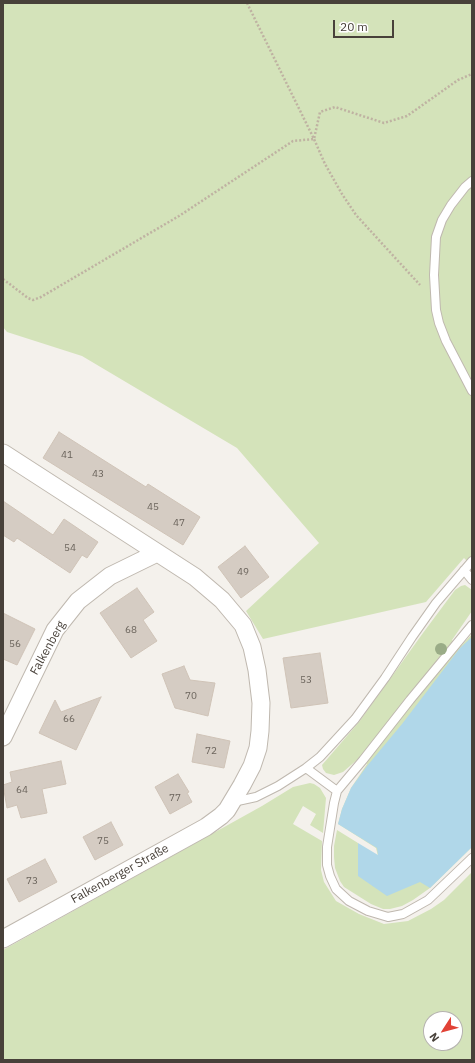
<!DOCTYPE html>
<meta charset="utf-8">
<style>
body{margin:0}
#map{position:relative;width:475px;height:1063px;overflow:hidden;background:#f4f1ec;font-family:"IBM Plex Sans",sans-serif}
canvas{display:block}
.frame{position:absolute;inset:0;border:4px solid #48413a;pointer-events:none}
.north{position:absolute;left:423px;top:1011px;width:40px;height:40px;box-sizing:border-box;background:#fff;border:1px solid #b6b3b0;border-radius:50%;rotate:234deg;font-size:11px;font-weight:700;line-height:16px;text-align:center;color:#48413a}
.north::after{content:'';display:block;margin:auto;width:14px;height:18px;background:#e14236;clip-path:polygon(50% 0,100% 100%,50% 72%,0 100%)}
.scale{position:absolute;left:333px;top:20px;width:61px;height:18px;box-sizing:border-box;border:2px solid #48413a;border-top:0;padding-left:5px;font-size:12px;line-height:14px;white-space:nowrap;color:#48413a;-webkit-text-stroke:3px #fff;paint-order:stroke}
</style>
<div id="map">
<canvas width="475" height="1063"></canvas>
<div class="frame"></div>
<div class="north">N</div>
<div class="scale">20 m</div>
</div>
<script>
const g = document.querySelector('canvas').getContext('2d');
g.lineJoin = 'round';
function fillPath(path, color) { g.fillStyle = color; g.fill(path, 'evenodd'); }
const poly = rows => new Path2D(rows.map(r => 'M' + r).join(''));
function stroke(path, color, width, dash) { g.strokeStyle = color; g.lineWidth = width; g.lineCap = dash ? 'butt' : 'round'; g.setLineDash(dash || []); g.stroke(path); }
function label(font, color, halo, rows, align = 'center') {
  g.font = font + ' "IBM Plex Sans",sans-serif'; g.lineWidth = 3; g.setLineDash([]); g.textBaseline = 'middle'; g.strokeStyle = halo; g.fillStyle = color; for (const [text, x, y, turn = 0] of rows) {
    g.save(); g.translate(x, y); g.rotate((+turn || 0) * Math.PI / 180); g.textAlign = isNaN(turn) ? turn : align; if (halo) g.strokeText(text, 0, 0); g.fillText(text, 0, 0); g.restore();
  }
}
fillPath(poly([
 [3,3,472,3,472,566,464,558,426,602,263,639,246,611,319,543,237,448,82,356,7,332,3,327],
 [465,585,472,590,472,611,452,640,460,647,472,634,472,847,430,888,413,900,402,906,390,909,383,909,371,904,344,887,340,881,335,868,334,857,334,846,337,830,358,843,358,876,378,856,376,848,338,824,342,809,351,788,367,764,365,761,358,759,343,772,334,775,326,773,323,769,322,765,359,722,423,633,455,590,461,586],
 [310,783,314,784,320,788,326,798,323,833,310,825,316,814,303,806,293,824,322,841,321,870,324,882,336,901,359,914,384,924,408,921,431,909,444,900,472,872,472,1060,3,1060,3,950,262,806,293,787],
 [431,1019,455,1019,455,1043,431,1043]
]), '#d4e3ba');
fillPath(poly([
 [472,637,472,847,430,888,420,882,387,896,358,876,358,843,378,855,377,848,338,824,342,809,351,788,367,766,402,724,460,648]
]), '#b0d7e9');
const building = poly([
 [59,432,146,487,148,484,200,517,183,545,43,458,59,432],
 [3,501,53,535,64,519,98,542,87,558,82,555,70,573,17,538,14,542,3,535,3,501],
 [245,546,269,577,241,598,218,567,245,546],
 [137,588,154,612,143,620,157,641,131,658,100,613,137,588],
 [3,613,35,629,17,665,3,659,3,613],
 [320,653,328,703,291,708,283,658,320,653],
 [184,666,190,680,215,683,208,716,175,708,162,674,184,666],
 [101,697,76,750,39,733,55,700,61,712,101,697],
 [197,734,230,741,224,768,192,762,197,734],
 [61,761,66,784,42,789,47,813,21,818,17,805,7,808,3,785,12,782,10,772,61,761],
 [178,774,189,792,187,793,192,802,170,814,155,787,178,774],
 [111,822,123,845,95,860,83,837,111,822],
 [45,859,57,882,19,902,7,879,45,859]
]);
fillPath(building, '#d5ccc3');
stroke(building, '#cfc3b7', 1);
const lane = poly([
 [472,181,465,187,451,205,442,220,436,237,434,275,436,310,439,323,446,341,472,391],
 [464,570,472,580],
 [306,768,337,791,363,760,410,700,472,625],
 [337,791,334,803,327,847,327,865,330,876,336,889,349,901,368,911,388,917,403,914,428,900,472,858],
 [233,802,256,797,278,786,306,768,320,757,355,719,385,678,412,637,436,603,472,561]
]);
const street = poly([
 [3,453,195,577,222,600,243,625,252,647,257,670,261,703,260,731,258,748,252,766,242,785,227,810,221,816,206,827,3,939],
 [3,737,55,630,78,601,110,576,157,553]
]);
stroke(lane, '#bfb8af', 10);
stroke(street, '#bfb8af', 19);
stroke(poly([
 [247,3,314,139,325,164,342,194,356,215,420,285],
 [3,279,28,298,33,300,41,297,179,216,293,141,314,139,320,112,335,107,384,123,407,116,458,80,472,74]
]), '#bfb2a2', 2.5, [2, 2]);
stroke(lane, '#fff', 8);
stroke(street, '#fff', 17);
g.fillStyle = '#9aac87';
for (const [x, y] of [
 [441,649]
]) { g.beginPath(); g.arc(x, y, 6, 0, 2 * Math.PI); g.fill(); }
label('10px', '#6b645c', null, [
 ["41",67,455],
 ["43",98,474],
 ["45",153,507],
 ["47",179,523],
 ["54",70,548],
 ["49",243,572],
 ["68",131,630],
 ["56",15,644],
 ["53",306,680],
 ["70",191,696],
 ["66",69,719],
 ["72",211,751],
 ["64",22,790],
 ["77",175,798],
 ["75",103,841],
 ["73",32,881]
]);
label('12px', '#48413a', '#fff', [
 ["Falkenberg",48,648,-61],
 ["Falkenberger Straße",120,874,-29]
]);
</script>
